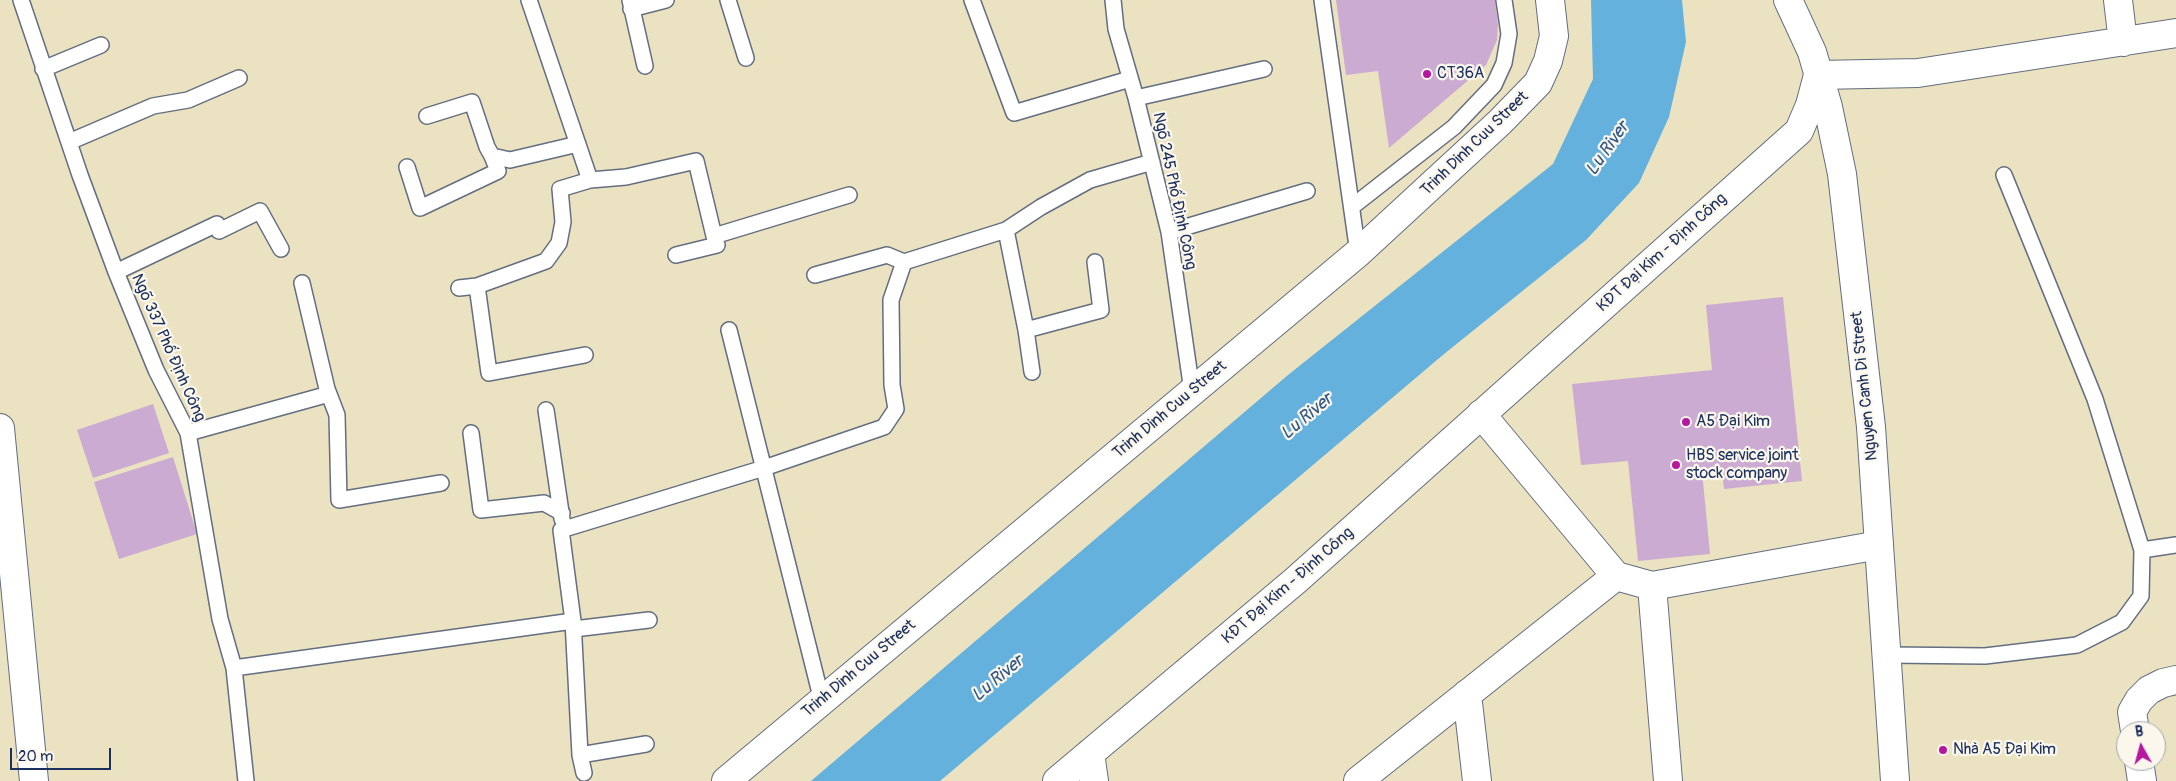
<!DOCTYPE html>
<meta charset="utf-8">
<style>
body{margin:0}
#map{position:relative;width:2176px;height:781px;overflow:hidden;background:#eae2c0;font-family:Pangolin,sans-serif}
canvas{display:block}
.north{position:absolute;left:2116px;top:721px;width:50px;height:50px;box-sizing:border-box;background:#fbf7ec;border:1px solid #a1a7b3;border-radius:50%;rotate:353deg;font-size:14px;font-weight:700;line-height:20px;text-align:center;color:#1b2f5e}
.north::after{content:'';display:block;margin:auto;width:18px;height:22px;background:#b5179e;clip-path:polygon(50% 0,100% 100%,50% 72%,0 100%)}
.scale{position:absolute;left:10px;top:748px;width:101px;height:22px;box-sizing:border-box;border:2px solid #1b2f5e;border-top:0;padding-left:6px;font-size:15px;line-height:18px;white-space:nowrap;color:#1b2f5e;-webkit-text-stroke:4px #fbf7ec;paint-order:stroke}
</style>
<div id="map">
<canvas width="2176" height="781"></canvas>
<div class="north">B</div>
<div class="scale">20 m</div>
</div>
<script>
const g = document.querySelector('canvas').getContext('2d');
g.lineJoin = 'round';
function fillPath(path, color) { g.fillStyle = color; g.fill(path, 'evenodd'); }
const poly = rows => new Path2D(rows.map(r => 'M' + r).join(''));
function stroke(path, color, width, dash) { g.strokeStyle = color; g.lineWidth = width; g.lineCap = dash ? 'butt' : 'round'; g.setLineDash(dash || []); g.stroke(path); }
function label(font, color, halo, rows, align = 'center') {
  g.font = font + ' Pangolin,sans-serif'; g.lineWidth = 4.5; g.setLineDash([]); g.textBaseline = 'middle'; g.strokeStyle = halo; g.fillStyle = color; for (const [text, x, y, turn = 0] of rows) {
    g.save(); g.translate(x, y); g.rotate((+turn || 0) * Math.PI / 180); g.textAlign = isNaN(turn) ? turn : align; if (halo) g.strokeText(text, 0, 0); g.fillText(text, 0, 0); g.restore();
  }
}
fillPath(poly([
 [1591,0,1682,0,1686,42,1669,117,1639,183,1586,240,1444,354,940,781,811,781,1288,375,1553,164,1593,79]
]), '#65b1de');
fillPath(poly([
 [1336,0,1495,0,1498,24,1497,40,1486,65,1389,148,1378,71,1346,75],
 [1783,297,1802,481,1724,489,1722,469,1702,471,1710,554,1638,561,1628,461,1581,465,1572,384,1712,370,1706,305],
 [153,404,169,453,93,478,77,430],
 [173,457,197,534,119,559,94,482]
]), '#cbabd2');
const service = poly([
 [21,0,80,175,116,272,156,370,188,433,220,619,234,668,246,781],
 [529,0,590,180],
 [630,0,645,66],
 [728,0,746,58],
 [972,0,1014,113,1130,79],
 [1113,0,1116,29,1136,98,1169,232,1192,391],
 [1322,0,1358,253],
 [631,9,666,0],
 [43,69,101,45],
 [1136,98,1264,69],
 [427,116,472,102,487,147,492,156,510,160,578,144],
 [69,142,153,106,188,100,239,78],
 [407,167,420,208,498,171,492,156],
 [1353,206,1454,127,1494,85,1504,63,1509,34,1504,0],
 [1006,230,1026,330,1032,372],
 [1169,232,1307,191],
 [676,255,717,245,714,236],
 [116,272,217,224,219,231,260,211,281,249],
 [815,275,887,255,904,262],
 [302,283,327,389,337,415,339,500,441,483],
 [477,286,489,373,585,355],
 [459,288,477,286,546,261,559,243,563,222,560,189,590,180,626,177,696,161,714,236,849,195],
 [729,330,822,701],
 [1026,330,1101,310,1095,262],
 [546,410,562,519],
 [188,433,329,394],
 [471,433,481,510,544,503,562,513],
 [2142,550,2176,545],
 [573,621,580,755,584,773],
 [574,629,649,620],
 [1887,655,1985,656,2077,645,2122,622,2141,596,2142,550,2095,399,2004,175],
 [234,668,573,621,561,530,764,468,884,427,896,409,892,385,891,300,904,262,1006,230,1041,207,1090,180,1152,162],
 [580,755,646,744]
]);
const minor = poly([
 [2118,0,2123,42],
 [1481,414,1616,576,1652,586,1879,545],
 [0,428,34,781],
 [1652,586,1668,781],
 [1467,694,1477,781],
 [2135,731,2132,712,2139,700,2149,690,2163,683,2176,680],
 [1090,753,1094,781],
 [2139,761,2142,781],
 [1057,781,1295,581,1799,131,1810,105,1818,75,1918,73,2176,33],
 [1358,781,1616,576]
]);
const secondary = poly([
 [1788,0,1812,52,1828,107,1842,174,1871,427,1895,781],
 [726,781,1358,253,1500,122,1538,83,1548,61,1554,36,1550,0]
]);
stroke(service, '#636e80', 18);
stroke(minor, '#636e80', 30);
stroke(secondary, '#636e80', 30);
stroke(service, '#fff', 15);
stroke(minor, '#fff', 28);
stroke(secondary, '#fff', 28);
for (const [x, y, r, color] of [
 [1427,74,5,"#b5179e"],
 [1686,422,5,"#b5179e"],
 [1676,465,5,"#b5179e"],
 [1943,750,5,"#b5179e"]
]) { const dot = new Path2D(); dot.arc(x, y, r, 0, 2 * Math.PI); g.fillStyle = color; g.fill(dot); stroke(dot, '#fbf7ec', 2); }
label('16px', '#1b2f5e', '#fbf7ec', [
 ["CT36A",1437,74],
 ["A5 Đại Kim",1696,422],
 ["HBS service joint",1686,456],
 ["stock company",1686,474],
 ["Nhà A5 Đại Kim",1953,750]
], 'left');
label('16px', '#1b2f5e', '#fbf7ec', [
 ["Trinh Dinh Cuu Street",1475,144,-44],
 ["Ngõ 245 Phố Định Công",1174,191,78],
 ["KĐT Đại Kim - Định Công",1662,253,-42],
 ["Ngõ 337 Phố Định Công",168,348,66],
 ["Nguyen Canh Di Street",1865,386,-96],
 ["Trinh Dinh Cuu Street",1170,410,-40],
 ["KĐT Đại Kim - Định Công",1288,586,-41],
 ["Trinh Dinh Cuu Street",859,669,-40]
]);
label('italic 18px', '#315684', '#fbf7ec', [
 ["Lu River",1608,149,-55],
 ["Lu River",1307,417,-40],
 ["Lu River",998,679,-40]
]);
</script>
